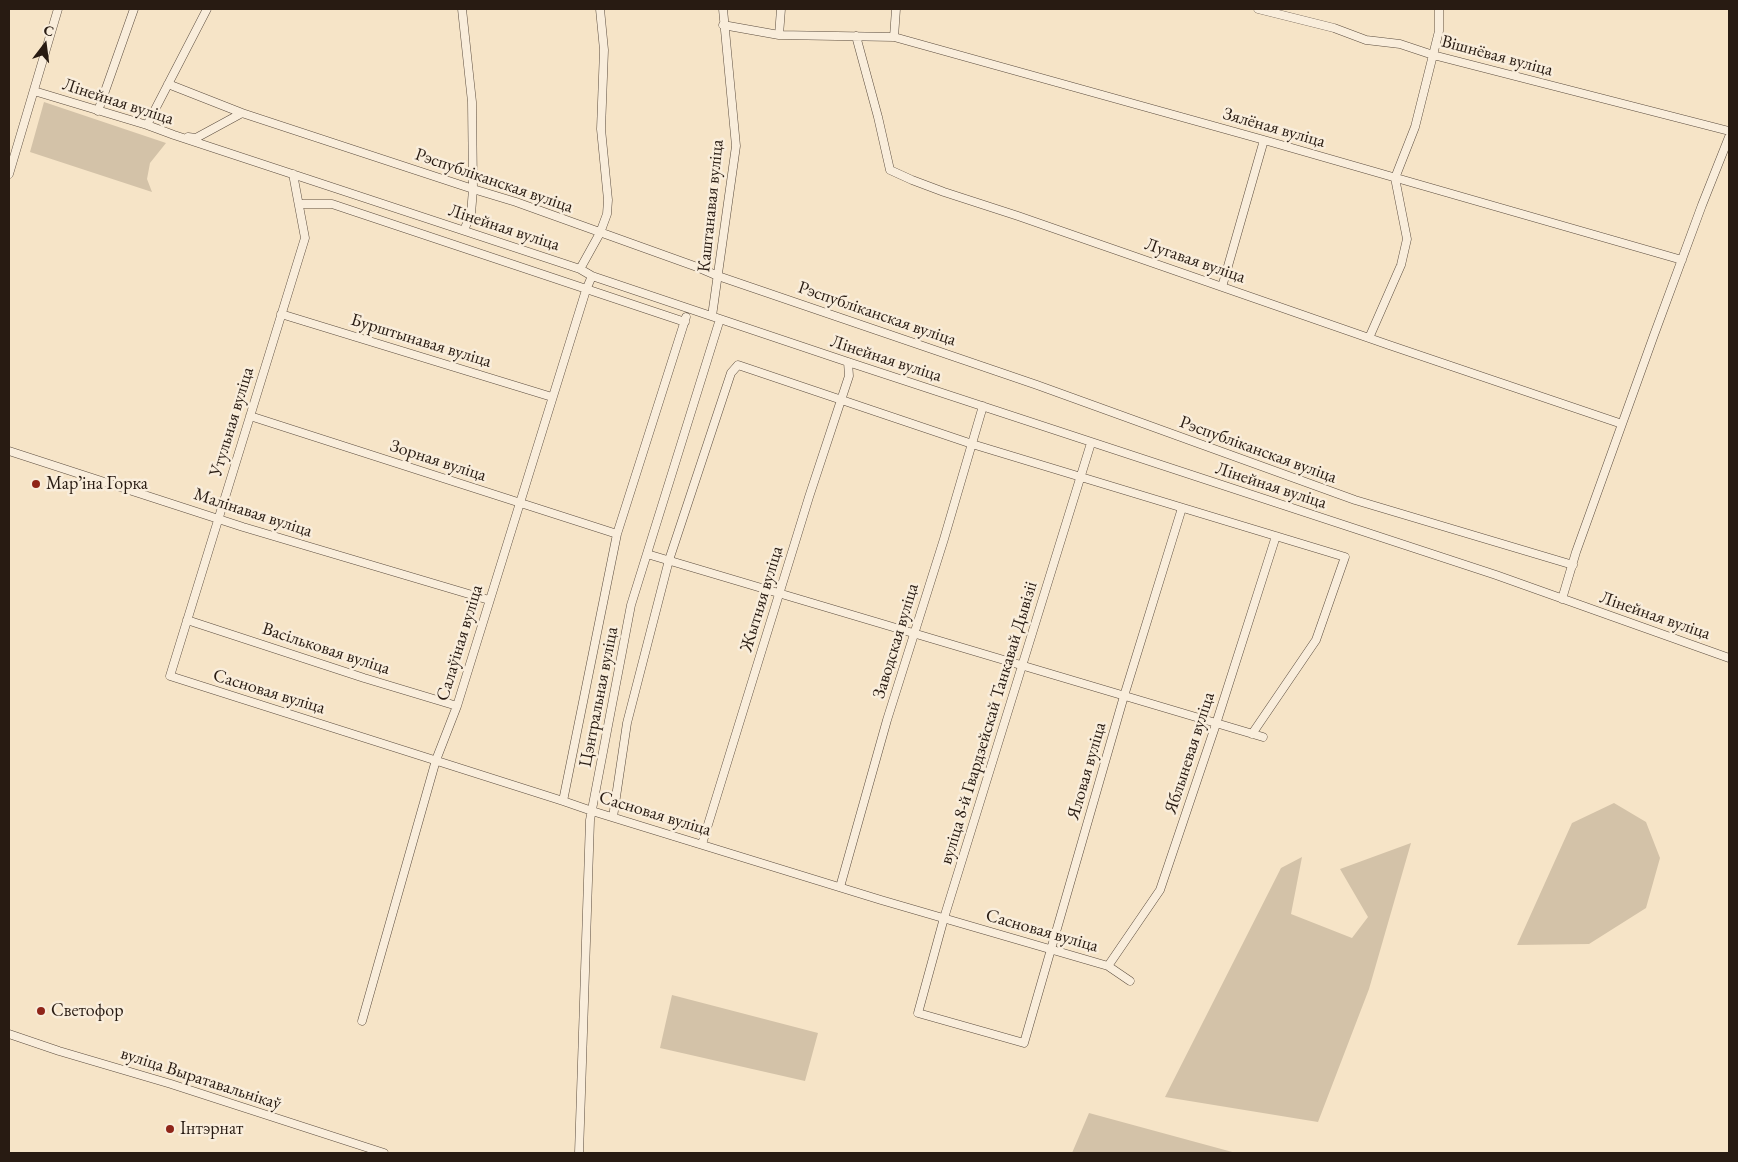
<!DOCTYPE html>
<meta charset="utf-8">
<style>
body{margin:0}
#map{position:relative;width:1738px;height:1162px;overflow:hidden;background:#f6e4c7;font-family:"EB Garamond",serif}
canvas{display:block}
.frame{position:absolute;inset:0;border:10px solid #281b12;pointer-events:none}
.north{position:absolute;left:20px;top:20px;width:50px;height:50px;-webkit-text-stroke:4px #f9eddb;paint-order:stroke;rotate:15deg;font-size:14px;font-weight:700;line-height:20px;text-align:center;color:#281b12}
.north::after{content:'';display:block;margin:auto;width:18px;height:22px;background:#281b12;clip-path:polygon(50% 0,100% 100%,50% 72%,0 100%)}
</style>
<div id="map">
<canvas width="1738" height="1162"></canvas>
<div class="frame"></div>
<div class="north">С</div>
</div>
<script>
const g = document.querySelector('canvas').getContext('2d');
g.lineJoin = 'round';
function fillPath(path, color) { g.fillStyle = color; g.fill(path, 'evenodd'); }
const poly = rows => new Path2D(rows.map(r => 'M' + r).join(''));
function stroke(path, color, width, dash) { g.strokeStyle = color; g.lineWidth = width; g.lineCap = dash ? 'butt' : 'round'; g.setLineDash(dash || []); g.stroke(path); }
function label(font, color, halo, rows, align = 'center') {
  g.font = font + ' "EB Garamond",serif'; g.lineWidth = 5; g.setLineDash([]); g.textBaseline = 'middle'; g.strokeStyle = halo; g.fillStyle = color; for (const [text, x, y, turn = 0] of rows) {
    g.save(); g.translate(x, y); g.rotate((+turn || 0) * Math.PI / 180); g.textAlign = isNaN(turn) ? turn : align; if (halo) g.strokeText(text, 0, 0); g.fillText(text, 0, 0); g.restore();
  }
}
fillPath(poly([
 [44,102,166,143,150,163,147,179,152,192,30,152],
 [1614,803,1646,822,1660,858,1646,908,1589,944,1517,945,1572,823],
 [1411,843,1369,989,1318,1122,1165,1097,1281,868,1302,857,1291,914,1352,938,1368,917,1340,869],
 [672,995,818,1033,805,1081,660,1048],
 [1089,1113,1236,1153,1072,1153]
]), '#d3c2a8');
const minor = poly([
 [462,9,472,102,473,189,471,214,464,230],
 [1258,9,1334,28,1366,40,1400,44,1433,55,1729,131],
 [723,25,779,35,894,37,1264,140,1682,260],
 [779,35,781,9],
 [856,36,878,117,890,170,912,180,944,192,1018,216,1389,345,1622,424],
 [894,37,896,9],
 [168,84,242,113],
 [34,91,147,125,174,135,580,269,592,276,848,362,1496,575,1729,658],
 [98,111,134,9],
 [147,125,207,9],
 [188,137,196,138,242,113,473,189,516,202,697,267,718,276,1037,385,1355,500,1573,565],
 [9,174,58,9],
 [293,174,305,238,170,676,563,801,592,811,881,900,1108,966,1130,981],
 [299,204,332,204,685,322],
 [580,269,600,233,607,214,608,200,601,129,604,50,600,9],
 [1222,287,1264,140],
 [281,314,552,397],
 [712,316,736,146,723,9],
 [1369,338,1401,265,1407,239,1395,178,1415,127,1439,31,1439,9],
 [250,416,617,534],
 [1091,443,944,918,918,1013,1024,1043,1124,696,1182,508],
 [9,451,243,527,489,600],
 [647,554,1263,737],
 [1562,599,1576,552,1654,335,1702,205,1729,137],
 [187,620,364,678,457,706],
 [563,801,617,534,686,317],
 [613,817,627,723,669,560,731,373,738,365,972,444,1345,557,1316,640,1252,734],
 [702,844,809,497,849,376,848,362],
 [840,887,887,720,944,539,983,406],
 [1108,966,1160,890,1216,724,1276,536],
 [362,1021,436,760,457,706,586,290,592,276],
 [9,1034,59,1051,171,1084,384,1153],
 [579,1153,590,820,631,605,720,319]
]);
stroke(minor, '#5c4d3f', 9);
stroke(minor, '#f9eddb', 8);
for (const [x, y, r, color] of [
 [36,484,5,"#8f2418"],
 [41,1011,5,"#8f2418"],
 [170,1129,5,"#8f2418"]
]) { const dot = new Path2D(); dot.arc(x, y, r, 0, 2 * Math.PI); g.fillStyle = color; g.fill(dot); stroke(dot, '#f9eddb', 2); }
label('18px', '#281b12', '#f9eddb', [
 ["Вішнёвая вуліца",1497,56,15],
 ["Лінейная вуліца",118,102,18],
 ["Зялёная вуліца",1274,128,16],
 ["Рэспубліканская вуліца",494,181,19],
 ["Каштанавая вуліца",711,206,-84],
 ["Лінейная вуліца",504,228,18],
 ["Лугавая вуліца",1195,261,19],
 ["Рэспубліканская вуліца",877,314,19],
 ["Бурштынавая вуліца",421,341,17],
 ["Лінейная вуліца",886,359,18],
 ["Утульная вуліца",232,422,-73],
 ["Рэспубліканская вуліца",1258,450,20],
 ["Зорная вуліца",438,461,18],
 ["Лінейная вуліца",1271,486,18],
 ["Малінавая вуліца",253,513,18],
 ["Жытняя вуліца",762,599,-73],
 ["Лінейная вуліца",1655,616,19],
 ["Заводская вуліца",896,641,-73],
 ["Салаўіная вуліца",460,643,-73],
 ["Васільковая вуліца",326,649,18],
 ["Сасновая вуліца",269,692,17],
 ["Цэнтральная вуліца",599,697,-79],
 ["вуліца 8-й Гвардзейскай Танкавай Дывізіі",989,723,-73],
 ["Яблыневая вуліца",1190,753,-72],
 ["Яловая вуліца",1087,771,-74],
 ["Сасновая вуліца",655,814,17],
 ["Сасновая вуліца",1042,931,16],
 ["вуліца Выратавальнікаў",201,1079,18]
]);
label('18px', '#281b12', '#f9eddb', [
 ["Марʼіна Горка",46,484],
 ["Светофор",51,1011],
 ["Інтэрнат",180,1129]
], 'left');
</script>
